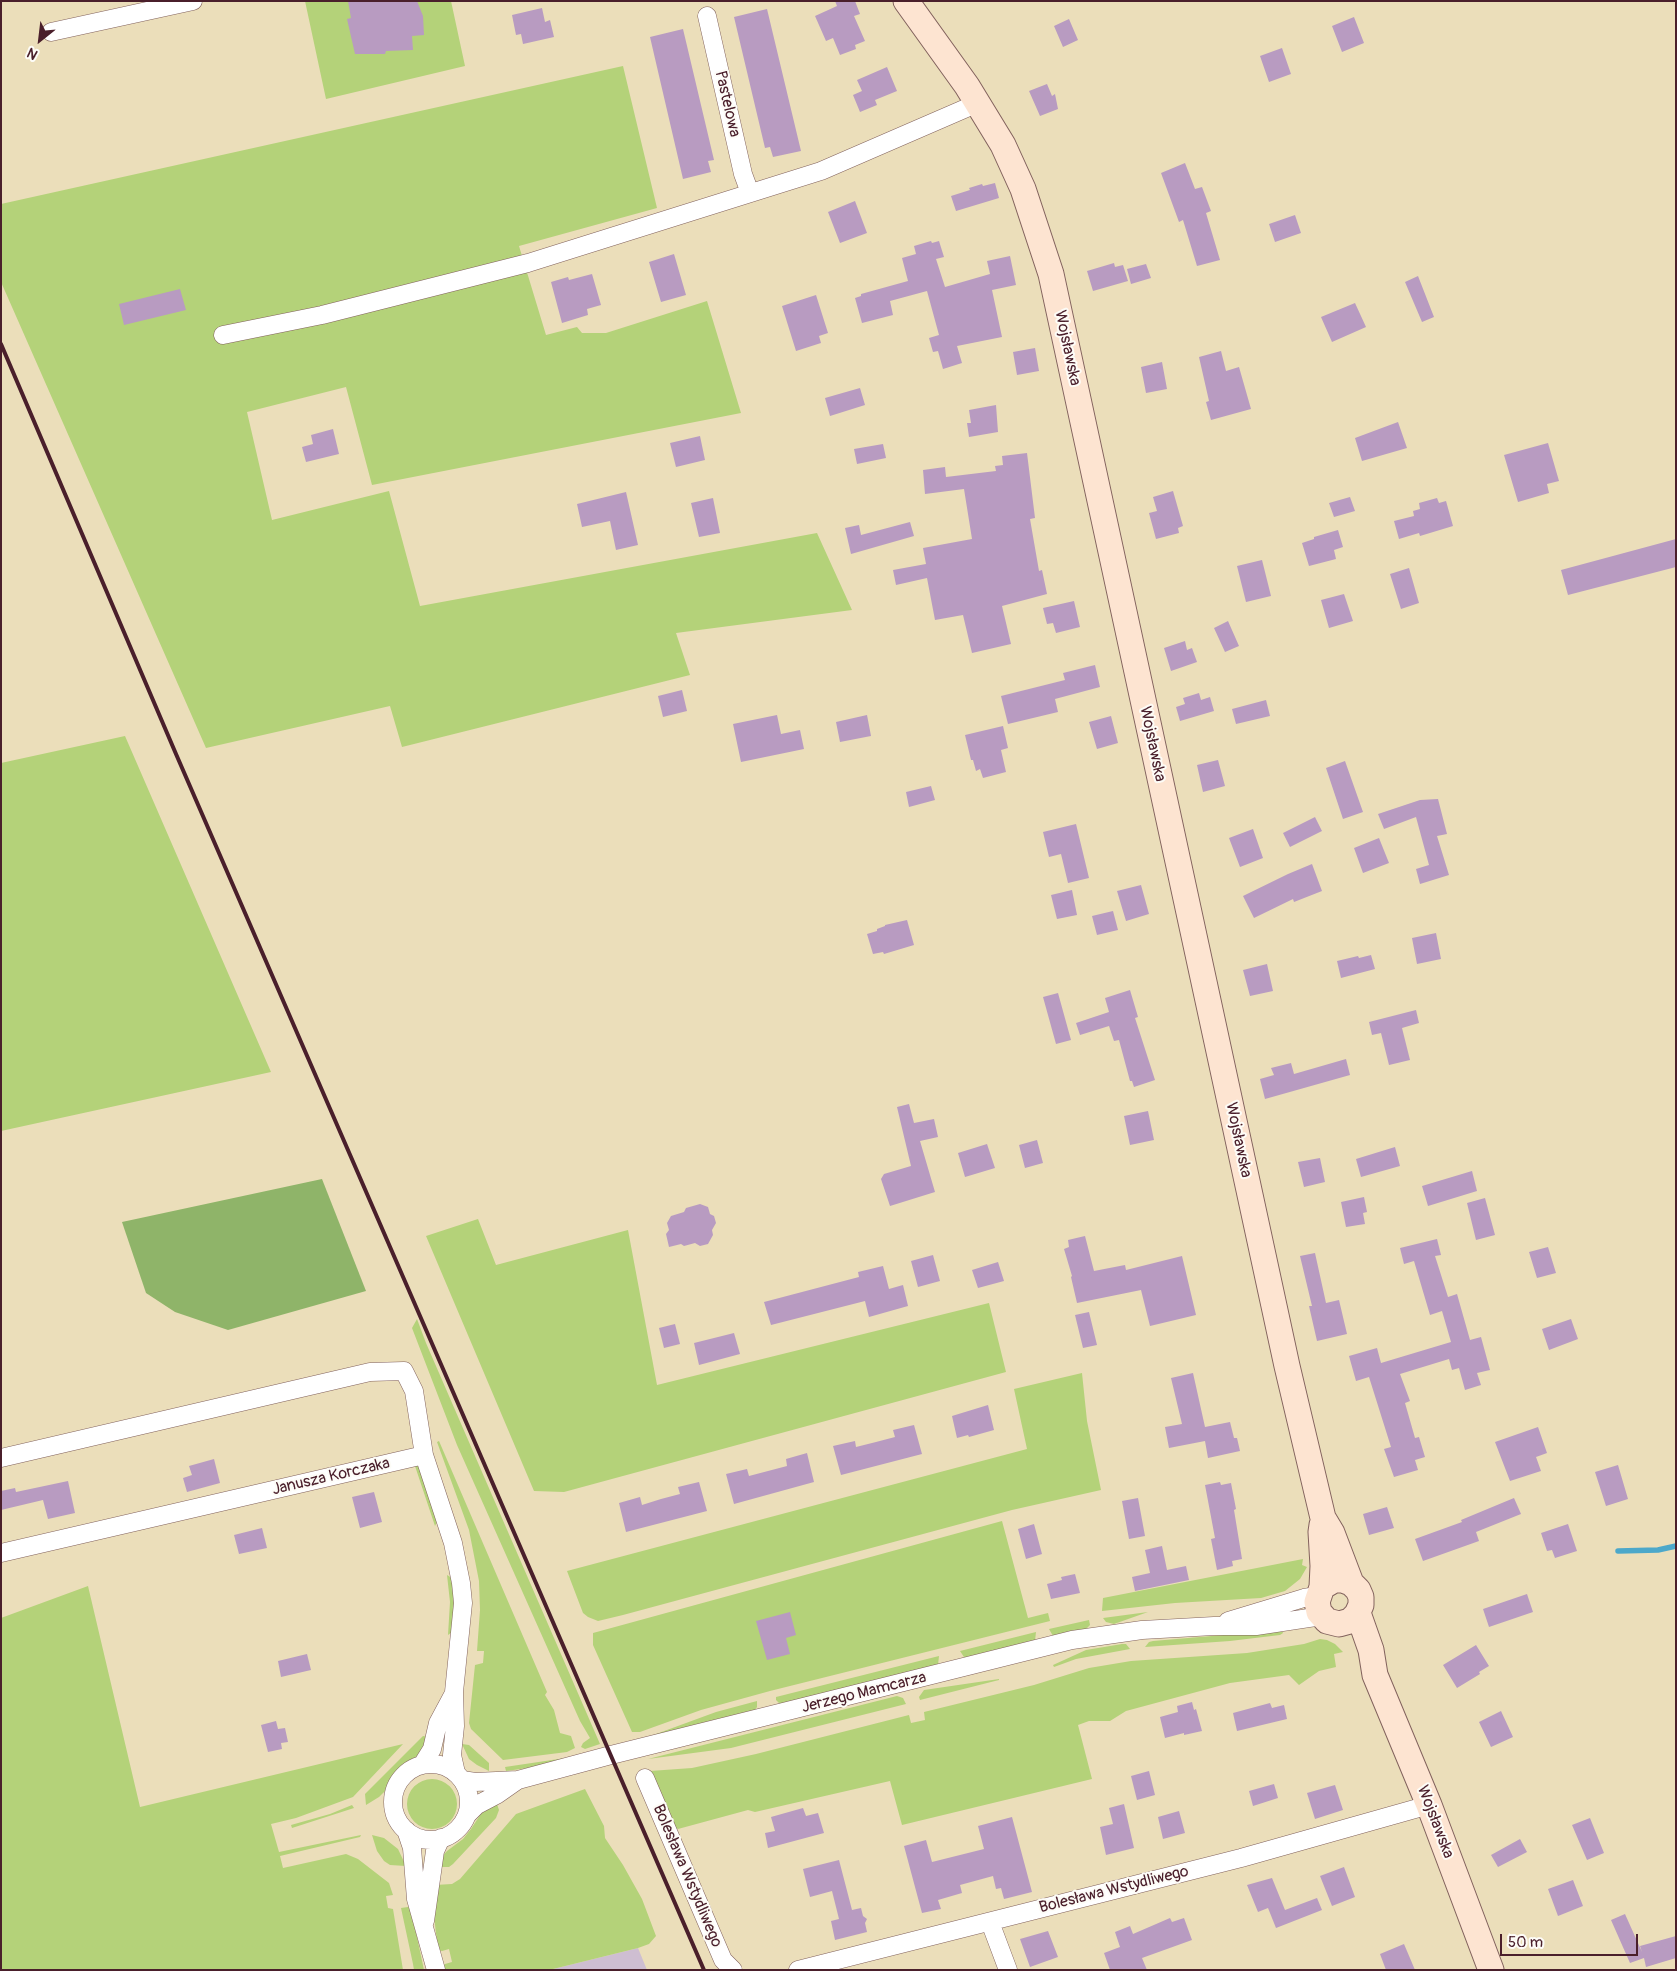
<!DOCTYPE html>
<meta charset="utf-8">
<style>
body{margin:0}
#map{position:relative;width:1677px;height:1971px;overflow:hidden;background:#ebdeba;font-family:Pangolin,sans-serif}
canvas{display:block}
.frame{position:absolute;inset:0;border:2px solid #4a1f2b;pointer-events:none}
.north{position:absolute;left:15px;top:15px;width:50px;height:50px;-webkit-text-stroke:4px #fdfcf7;paint-order:stroke;rotate:209deg;font-size:14px;font-weight:700;line-height:20px;text-align:center;color:#4a1f2b}
.north::after{content:'';display:block;margin:auto;width:18px;height:22px;background:#4a1f2b;clip-path:polygon(50% 0,100% 100%,50% 72%,0 100%)}
.scale{position:absolute;left:1500px;top:1934px;width:138px;height:22px;box-sizing:border-box;border:2px solid #4a1f2b;border-top:0;padding-left:6px;font-size:15px;line-height:18px;white-space:nowrap;color:#4a1f2b;-webkit-text-stroke:4px #fdfcf7;paint-order:stroke}
</style>
<div id="map">
<canvas width="1677" height="1971"></canvas>
<div class="frame"></div>
<div class="north">N</div>
<div class="scale">50 m</div>
</div>
<script>
const g = document.querySelector('canvas').getContext('2d');
g.lineJoin = 'round';
function fillPath(path, color) { g.fillStyle = color; g.fill(path, 'evenodd'); }
const poly = rows => new Path2D(rows.map(r => 'M' + r).join(''));
function stroke(path, color, width, dash) { g.strokeStyle = color; g.lineWidth = width; g.lineCap = dash ? 'butt' : 'round'; g.setLineDash(dash || []); g.stroke(path); }
function label(font, color, halo, rows, align = 'center') {
  g.font = font + ' Pangolin,sans-serif'; g.lineWidth = 4; g.setLineDash([]); g.textBaseline = 'middle'; g.strokeStyle = halo; g.fillStyle = color; for (const [text, x, y, turn = 0] of rows) {
    g.save(); g.translate(x, y); g.rotate((+turn || 0) * Math.PI / 180); g.textAlign = isNaN(turn) ? turn : align; if (halo) g.strokeText(text, 0, 0); g.fillText(text, 0, 0); g.restore();
  }
}
fillPath(poly([
 [638,1948,647,1970,549,1970]
]), '#cebed1');
fillPath(poly([
 [305,1,451,1,465,66,326,99],
 [623,66,657,208,519,246,546,335,577,327,582,333,606,333,707,301,741,413,372,485,346,387,247,412,272,520,389,491,420,606,817,533,852,610,676,633,690,675,402,747,390,706,206,748,1,282,1,204],
 [125,736,271,1072,1,1131,1,763],
 [478,1219,496,1265,628,1230,657,1385,989,1303,1006,1372,564,1492,534,1491,426,1236],
 [417,1319,426,1343,600,1744,585,1749,581,1747,583,1743,590,1738,580,1721,457,1445,412,1328],
 [1082,1373,1087,1421,1101,1490,1012,1510,623,1615,598,1621,588,1617,583,1613,567,1571,1027,1449,1014,1389],
 [439,1441,547,1692,545,1695,554,1710,560,1733,571,1736,575,1748,567,1752,503,1760,471,1729,469,1723,475,1665,483,1663,484,1651,477,1651,480,1610,479,1581,469,1530,437,1442],
 [414,1463,420,1467,437,1522,435,1526],
 [1002,1521,1028,1618,1048,1613,1050,1621,770,1691,701,1710,640,1732,632,1732,593,1645,593,1633],
 [1303,1559,1302,1565,1307,1567,1300,1579,1285,1591,1261,1598,1175,1603,1102,1611,1103,1598],
 [447,1575,452,1578,454,1605,452,1632,448,1635,450,1602],
 [88,1586,140,1807,403,1744,353,1797,296,1818,271,1824,279,1852,361,1835,360,1837,280,1856,283,1868,346,1854,358,1859,389,1883,393,1895,386,1896,388,1908,393,1909,403,1970,1,1970,1,1618],
 [1148,1612,1114,1624,1106,1622,1103,1618],
 [1089,1620,1090,1625,1085,1630,1053,1636,1049,1629],
 [1282,1630,1283,1633,1280,1635,1230,1641,1145,1647,1149,1642,1153,1641],
 [1036,1632,1035,1641,969,1658,964,1657,960,1651],
 [1320,1639,1327,1640,1335,1644,1343,1652,1334,1654,1336,1667,1319,1671,1299,1685,1289,1675,1230,1683,1126,1711,1110,1721,1089,1721,1078,1725,1092,1779,902,1825,890,1781,755,1812,748,1810,678,1829,673,1827,650,1771,692,1768,756,1754,909,1715,911,1723,925,1720,924,1712,1034,1685,1089,1668,1131,1661,1247,1653,1304,1644],
 [1122,1644,1126,1644,1130,1649,1076,1659,1054,1667,1053,1665,1086,1650],
 [939,1656,938,1665,780,1704,776,1700,776,1697],
 [999,1679,999,1680,920,1700,919,1697,924,1690],
 [897,1696,903,1698,906,1704,731,1748,648,1759],
 [757,1701,757,1707,753,1713,637,1741,716,1712],
 [423,1736,430,1737,417,1758,394,1775,386,1790,379,1797,366,1805,365,1794],
 [462,1744,469,1745,489,1763,489,1771,477,1765,469,1759],
 [572,1757,535,1767,506,1771,505,1767],
 '407 1804a25 25 0 1 1 50 0a25 25 0 1 1-50 0Z',
 [585,1789,604,1826,605,1838,623,1865,642,1899,656,1936,649,1944,638,1948,549,1970,443,1970,442,1967,445,1964,452,1962,449,1949,442,1951,438,1950,433,1908,435,1885,452,1884,460,1879,516,1814],
 [497,1804,499,1810,496,1818,453,1864,449,1867,437,1867,439,1860,447,1851,463,1839,471,1829,482,1812],
 [352,1805,354,1808,292,1828,291,1825,330,1814],
 [372,1835,384,1838,398,1849,406,1866,390,1865,384,1861,377,1851],
 [408,1907,411,1909,424,1970,414,1970,413,1964,401,1908]
]), '#b4d279');
fillPath(poly([
 [322,1179,366,1291,228,1330,175,1312,146,1293,122,1222]
]), '#8fb469');
stroke(poly([
 [1618,1551,1658,1550,1676,1546]
]), '#4ca8ca', 5.5);
fillPath(poly([
 [348,1,417,1,423,16,424,35,412,36,413,50,386,51,385,54,355,54,347,19,351,18],
 [835,1,855,1,860,14,854,16,865,41,855,45,856,49,840,55,833,38,826,41,815,16,837,6],
 [542,8,545,22,550,20,554,37,523,44,521,34,516,35,512,15],
 [767,9,801,151,773,157,770,147,765,148,734,17],
 [1354,17,1364,43,1342,52,1332,26],
 [1069,19,1078,40,1063,47,1054,26],
 [683,29,714,160,708,161,711,172,683,179,650,37],
 [1282,48,1291,74,1269,82,1260,56],
 [887,67,897,91,875,100,877,105,860,112,853,95,862,91,857,80],
 [1047,84,1052,96,1055,94,1058,109,1040,116,1029,91],
 [1185,163,1195,189,1202,187,1211,211,1206,213,1220,260,1197,266,1183,220,1179,222,1161,173],
 [995,183,999,198,956,211,951,196,970,190,969,188,982,184,983,186],
 [855,201,867,233,840,243,828,212],
 [1295,215,1301,233,1275,242,1269,224],
 [931,241,932,243,939,241,944,257,936,259,945,287,990,274,987,261,1010,256,1016,285,992,290,1002,337,957,346,962,363,943,369,938,351,933,352,929,338,939,335,927,291,890,301,893,315,862,323,855,298,861,296,861,294,908,281,902,258,916,254,914,246],
 [674,254,686,295,661,302,649,262],
 [1114,263,1115,267,1123,265,1128,281,1093,291,1087,271],
 [1146,264,1151,278,1131,284,1127,269],
 [592,274,601,305,587,309,588,315,562,323,551,282,568,277,569,280],
 [1418,276,1434,317,1422,322,1405,282],
 [180,289,186,310,124,325,119,304],
 [816,295,828,333,819,336,821,343,796,351,782,306],
 [1355,303,1366,327,1332,342,1321,317],
 [1035,348,1039,371,1017,375,1013,352],
 [1221,351,1226,371,1239,367,1251,409,1211,420,1206,402,1209,401,1199,357],
 [1162,362,1167,389,1146,393,1141,367],
 [860,388,865,405,830,416,825,398],
 [996,405,998,432,969,437,967,423,971,423,969,410],
 [1398,422,1407,448,1362,461,1355,438],
 [333,429,339,454,306,462,302,447,313,444,311,435],
 [700,436,705,460,676,467,670,443],
 [1548,443,1559,481,1547,484,1549,493,1518,502,1504,455],
 [883,444,886,458,857,464,854,449],
 [1027,453,1035,518,1030,519,1039,571,1042,570,1047,594,1002,606,1011,644,972,653,963,615,935,620,927,578,896,585,893,570,926,564,923,548,972,539,964,489,925,494,923,470,945,467,946,477,996,471,995,466,1003,465,1002,456],
 [1173,491,1183,526,1178,528,1179,533,1156,539,1149,513,1157,511,1153,497],
 [626,492,638,545,616,550,610,521,582,527,577,504],
 [1350,497,1355,511,1334,517,1329,503],
 [713,498,720,533,699,537,691,503],
 [1437,498,1439,503,1446,501,1453,526,1420,536,1419,533,1399,539,1394,521,1414,516,1413,511,1420,509,1419,503],
 [910,522,914,536,851,554,845,528,859,525,861,535],
 [1338,530,1343,547,1334,550,1336,559,1309,566,1302,543,1314,539,1314,537],
 [1676,539,1676,567,1568,595,1561,570],
 [1262,560,1271,596,1246,602,1237,566],
 [1409,568,1419,603,1401,609,1390,574],
 [1344,594,1353,621,1329,628,1321,600],
 [1074,601,1080,627,1056,633,1053,623,1047,624,1043,608],
 [1228,621,1239,646,1225,652,1214,628],
 [1185,641,1187,650,1192,648,1197,662,1171,671,1164,648],
 [1095,665,1100,687,1055,699,1058,712,1008,724,1001,696,1065,680,1063,673],
 [682,690,687,711,663,717,658,696],
 [1199,693,1201,700,1210,697,1214,711,1180,721,1176,707,1185,704,1183,698],
 [1266,700,1270,716,1236,724,1232,709],
 [777,715,781,734,800,730,804,749,741,762,733,724],
 [867,715,871,736,840,742,836,722],
 [1111,716,1118,743,1097,749,1089,722],
 [1003,726,1008,748,1001,750,1006,772,983,778,980,769,976,771,973,760,971,760,965,735],
 [1218,760,1225,786,1203,792,1197,765],
 [1345,761,1363,812,1343,819,1326,768],
 [931,786,935,800,909,807,906,792],
 [1438,799,1447,834,1437,836,1449,875,1420,884,1416,869,1429,865,1416,817,1384,829,1378,814,1420,800],
 [1315,817,1322,831,1290,847,1283,833],
 [1076,824,1089,878,1068,883,1061,854,1049,857,1043,832],
 [1253,829,1263,858,1240,867,1229,838],
 [1379,838,1389,863,1363,873,1354,848],
 [1312,864,1322,891,1294,902,1293,899,1254,918,1243,896,1288,874],
 [1141,885,1149,914,1126,921,1117,891],
 [1072,890,1077,915,1057,919,1051,895],
 [1113,911,1118,930,1097,935,1092,916],
 [907,920,914,945,884,954,883,952,873,954,867,934,877,931,877,929,885,926,885,925],
 [1436,933,1441,959,1417,964,1412,938],
 [1371,955,1375,969,1341,978,1337,961,1358,956,1359,958],
 [1267,964,1273,991,1250,996,1243,970],
 [1130,990,1138,1017,1135,1018,1155,1080,1134,1087,1132,1081,1130,1081,1119,1040,1114,1041,1109,1026,1080,1035,1076,1023,1109,1012,1105,998],
 [1058,993,1071,1040,1056,1044,1043,997],
 [1416,1010,1419,1023,1402,1028,1410,1060,1389,1065,1381,1033,1372,1035,1369,1022],
 [1346,1059,1350,1075,1265,1099,1260,1079,1274,1075,1271,1068,1291,1063,1294,1074],
 [909,1104,914,1123,934,1119,938,1137,920,1141,935,1192,890,1206,881,1179,884,1174,911,1166,897,1107],
 [1148,1111,1154,1140,1130,1145,1124,1116],
 [1037,1140,1043,1163,1025,1168,1019,1145],
 [987,1144,995,1168,965,1177,958,1153],
 [1395,1147,1400,1166,1361,1177,1356,1159],
 [1320,1158,1325,1182,1304,1187,1298,1162],
 [1472,1171,1477,1191,1428,1206,1422,1186],
 [1364,1197,1367,1212,1363,1213,1365,1224,1346,1227,1341,1202],
 [1485,1198,1495,1235,1476,1240,1467,1203],
 [700,1204,708,1207,710,1214,714,1216,716,1223,712,1230,713,1235,708,1244,700,1246,695,1243,684,1246,681,1244,669,1247,666,1234,669,1230,667,1223,671,1216,684,1212,686,1208],
 [1085,1236,1094,1271,1125,1265,1126,1270,1182,1256,1196,1315,1150,1326,1141,1290,1077,1303,1071,1277,1072,1276,1064,1249,1069,1247,1068,1240],
 [1437,1239,1441,1255,1435,1256,1448,1297,1457,1294,1470,1340,1481,1337,1490,1370,1477,1373,1481,1385,1465,1390,1459,1368,1452,1370,1449,1359,1400,1374,1410,1401,1405,1403,1415,1438,1419,1437,1425,1457,1415,1460,1418,1470,1394,1477,1384,1449,1391,1447,1369,1377,1356,1381,1349,1356,1377,1348,1381,1363,1451,1342,1442,1311,1430,1315,1414,1261,1404,1264,1400,1248],
 [1548,1247,1556,1273,1537,1278,1529,1252],
 [1315,1253,1326,1303,1339,1300,1347,1334,1317,1341,1309,1306,1312,1306,1300,1256],
 [933,1255,940,1281,918,1287,911,1261],
 [998,1262,1004,1281,978,1288,972,1270],
 [883,1266,889,1289,903,1285,908,1306,869,1317,865,1301,771,1325,764,1302,859,1277,858,1272],
 [1089,1312,1097,1345,1083,1348,1075,1315],
 [1571,1319,1578,1339,1549,1350,1542,1329],
 [675,1324,680,1344,664,1348,659,1328],
 [734,1333,740,1354,699,1365,694,1343],
 [1193,1373,1205,1427,1230,1422,1234,1438,1237,1438,1240,1451,1208,1458,1205,1441,1169,1448,1165,1427,1182,1424,1171,1378],
 [988,1405,994,1430,969,1437,968,1435,957,1438,952,1416],
 [914,1425,922,1454,841,1475,833,1446,855,1441,856,1447,876,1442,895,1437,893,1430],
 [1538,1427,1547,1453,1536,1457,1541,1471,1510,1481,1495,1442],
 [807,1453,814,1482,734,1504,726,1474,747,1469,749,1476,787,1466,786,1459],
 [214,1459,220,1483,187,1492,183,1478,192,1475,189,1466],
 [1618,1465,1628,1499,1606,1506,1595,1472],
 [68,1481,75,1513,48,1519,43,1500,1,1510,1,1491,15,1488,16,1492],
 [699,1482,707,1511,626,1532,619,1503,640,1497,642,1505,661,1499,680,1494,678,1487],
 [1220,1482,1221,1485,1231,1483,1236,1509,1234,1510,1242,1559,1232,1561,1233,1566,1217,1570,1211,1539,1215,1538,1205,1485],
 [374,1492,382,1522,360,1528,352,1497],
 [1138,1498,1145,1536,1129,1539,1122,1501],
 [1514,1498,1521,1514,1476,1532,1479,1541,1423,1561,1415,1539,1462,1522,1461,1520],
 [1387,1507,1394,1528,1369,1535,1363,1514],
 [1034,1524,1042,1554,1026,1559,1018,1529],
 [1568,1524,1577,1551,1555,1558,1552,1550,1547,1551,1541,1533],
 [262,1528,267,1548,239,1554,234,1535],
 [1162,1546,1167,1570,1186,1566,1189,1580,1135,1591,1132,1577,1150,1573,1145,1550],
 [1075,1574,1080,1593,1051,1599,1047,1584,1062,1580,1061,1577],
 [1527,1594,1533,1612,1489,1627,1483,1609],
 [790,1612,796,1635,786,1638,790,1654,767,1660,756,1621],
 [1476,1645,1489,1666,1479,1672,1480,1674,1457,1688,1443,1665],
 [307,1654,311,1670,281,1677,278,1661],
 [1192,1702,1194,1710,1196,1709,1202,1731,1184,1735,1184,1733,1165,1738,1160,1717,1178,1712,1177,1706],
 [1270,1703,1272,1708,1284,1705,1287,1719,1237,1731,1233,1713],
 [1501,1711,1513,1737,1491,1747,1479,1722],
 [276,1721,278,1729,285,1728,288,1742,281,1743,282,1749,268,1752,261,1725],
 [1149,1771,1155,1795,1137,1800,1131,1776],
 [1274,1784,1278,1798,1253,1806,1249,1791],
 [1335,1785,1343,1810,1315,1819,1307,1793],
 [1124,1804,1134,1848,1106,1855,1100,1827,1113,1824,1109,1808],
 [803,1808,806,1816,818,1813,824,1833,768,1848,765,1833,775,1831,771,1817],
 [1179,1811,1185,1833,1163,1839,1158,1817],
 [1012,1817,1032,1892,1004,1899,1001,1888,996,1889,993,1876,960,1885,962,1893,938,1900,941,1909,922,1913,904,1846,926,1840,932,1862,984,1849,978,1826],
 [1590,1818,1604,1853,1587,1860,1572,1825],
 [1520,1839,1527,1852,1498,1867,1491,1855],
 [839,1860,852,1910,861,1908,863,1916,867,1919,865,1923,867,1932,835,1940,831,1921,839,1919,832,1891,810,1897,803,1869],
 [1344,1867,1355,1897,1332,1906,1320,1876],
 [1272,1878,1285,1910,1317,1898,1322,1910,1276,1928,1268,1908,1258,1912,1247,1885],
 [1573,1880,1583,1906,1558,1916,1548,1889],
 [1625,1914,1642,1952,1640,1946,1676,1936,1676,1958,1646,1967,1644,1958,1630,1963,1611,1920],
 [1170,1918,1172,1922,1184,1918,1192,1940,1142,1958,1147,1970,1110,1970,1104,1953,1120,1947,1115,1932,1130,1926,1133,1934],
 [1048,1931,1058,1957,1030,1967,1020,1939],
 [1404,1944,1415,1970,1386,1970,1380,1954]
]), '#b89bc1');
const street = poly([
 [707,16,743,174,750,193],
 [51,32,193,1],
 [223,335,322,315,528,263,821,171,978,103],
 [1,1458,370,1372,404,1371,414,1391,424,1455,453,1543,461,1583,463,1603,454,1692,455,1726,452,1755,456,1773],
 [1,1553,424,1455],
 [1228,1621,1304,1598,1317,1596],
 '393 1802a38 38 0 1 1 76 0a38 38 0 1 1-76 0Z',
 [422,1765,432,1749,438,1723,453,1695],
 [645,1778,723,1960,733,1970],
 [462,1780,475,1782,518,1780,611,1755,1072,1640,1142,1630,1214,1626,1256,1626,1322,1616],
 [467,1815,477,1805,498,1794,518,1780],
 [406,1830,412,1848,416,1899,436,1970],
 [425,1921,435,1851,441,1838],
 [990,1922,1008,1970],
 [798,1970,1241,1858,1429,1805]
]);
const secondary = poly([
 [906,1,967,86,1003,145,1023,189,1051,274,1287,1366,1323,1518,1332,1533,1351,1583],
 [1322,1525,1321,1532,1323,1566,1322,1587,1317,1602,1319,1612,1327,1621,1339,1624,1350,1621,1357,1614,1361,1605,1361,1597,1358,1590,1351,1583,1343,1580,1334,1580,1322,1587],
 [1358,1613,1371,1650,1375,1675,1429,1805,1491,1970]
]);
stroke(street, '#82625d', 19);
stroke(secondary, '#82625d', 27);
stroke(street, '#fff', 18);
stroke(secondary, '#fde4d1', 25);
stroke(poly([
 [1,344,176,754,704,1970]
]), '#4a1f2b', 4);
label('16px', '#4a1f2b', '#fdfcf7', [
 ["Pastelowa",727,104,77],
 ["Wojsławska",1067,348,78],
 ["Wojsławska",1152,744,78],
 ["Wojsławska",1238,1140,78],
 ["Janusza Korczaka",331,1477,-13],
 ["Jerzego Mamcarza",864,1693,-14],
 ["Wojsławska",1435,1822,69],
 ["Bolesława Wstydliwego",687,1876,67],
 ["Bolesława Wstydliwego",1114,1890,-14]
]);
</script>
